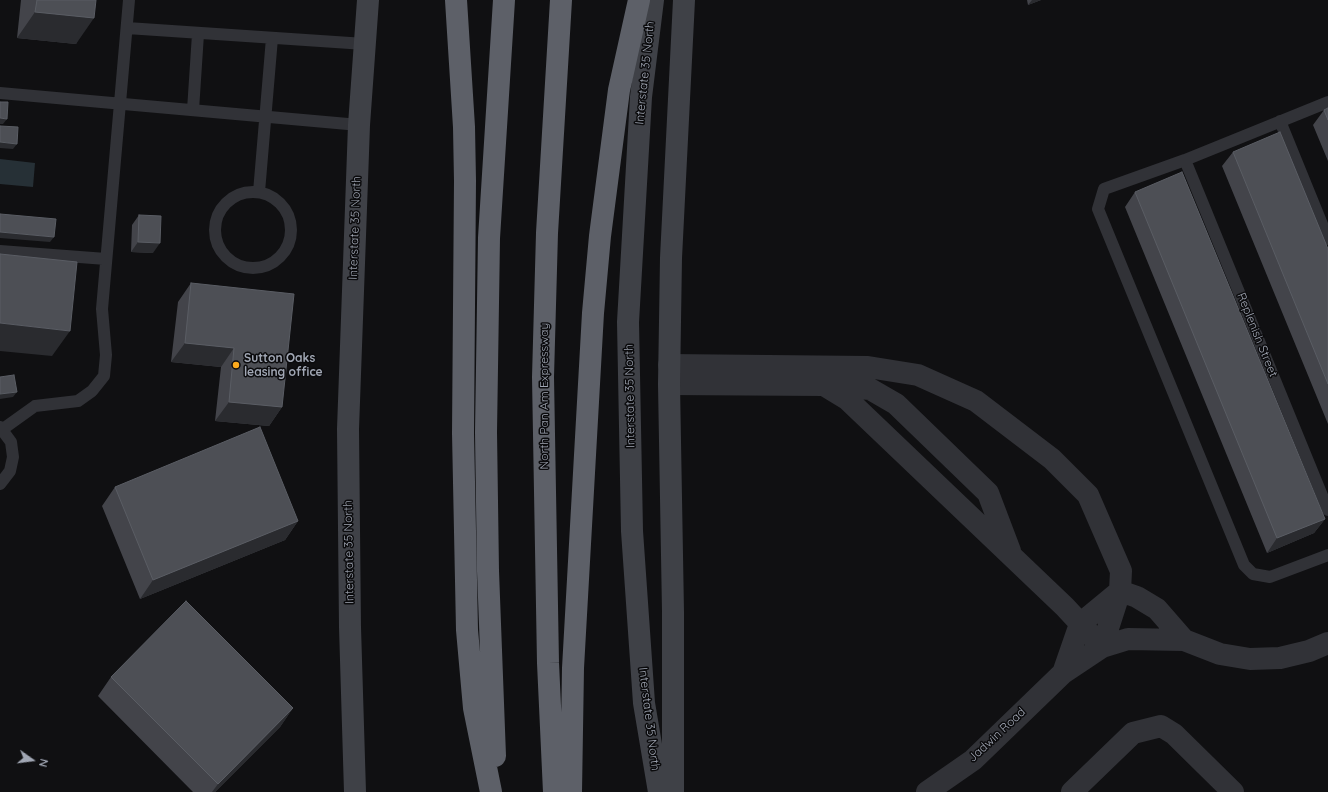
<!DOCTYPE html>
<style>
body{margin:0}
#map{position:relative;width:1328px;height:792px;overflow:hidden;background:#101012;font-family:Quicksand,sans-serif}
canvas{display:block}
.north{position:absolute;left:12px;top:740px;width:40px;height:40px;-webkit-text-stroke:3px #0b0b0d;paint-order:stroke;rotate:104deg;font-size:11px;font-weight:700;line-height:16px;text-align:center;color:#a1a7b4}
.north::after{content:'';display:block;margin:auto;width:14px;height:18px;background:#a1a7b4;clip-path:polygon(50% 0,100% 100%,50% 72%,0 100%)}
</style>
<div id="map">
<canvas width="1328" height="792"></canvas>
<div class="north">N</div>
</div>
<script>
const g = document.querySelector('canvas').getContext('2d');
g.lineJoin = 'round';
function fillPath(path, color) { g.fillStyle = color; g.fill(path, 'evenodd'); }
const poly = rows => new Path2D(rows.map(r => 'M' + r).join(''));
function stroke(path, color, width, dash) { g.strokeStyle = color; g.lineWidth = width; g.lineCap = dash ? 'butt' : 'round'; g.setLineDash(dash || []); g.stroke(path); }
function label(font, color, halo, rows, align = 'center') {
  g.font = font + ' Quicksand,sans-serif'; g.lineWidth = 3; g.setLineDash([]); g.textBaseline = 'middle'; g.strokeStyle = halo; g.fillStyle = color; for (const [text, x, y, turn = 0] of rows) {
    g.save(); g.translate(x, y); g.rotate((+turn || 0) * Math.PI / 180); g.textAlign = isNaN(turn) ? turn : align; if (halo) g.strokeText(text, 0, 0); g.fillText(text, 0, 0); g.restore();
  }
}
fillPath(poly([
 [0,159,35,163,33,187,0,184]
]), '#263036');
stroke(poly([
 [127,28,365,44],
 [0,93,359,125],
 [1328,102,1185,160,1104,189,1098,209,1244,565,1253,574,1270,577,1328,555],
 [193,110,198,34],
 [1280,121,1328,239],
 [1185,160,1328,510],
 [259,192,272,38],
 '215 230a38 38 0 1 1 76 0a38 38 0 1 1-76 0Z',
 [0,251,106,259],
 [0,427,11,442,13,457,10,471,0,484],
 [3,429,35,406,78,401,92,391,104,376,106,355,102,309,129,0]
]), '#313237', 12);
stroke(poly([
 [669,384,824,385,847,399,1065,607,1102,647,1120,591,1121,571,1088,495,1052,459,976,401,918,375,868,367,669,365],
 [827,385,870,389,896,404,988,493,1010,551],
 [1063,673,1080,624,1120,591,1137,597,1157,609,1184,640],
 [927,792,973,760,1063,673,1102,647,1128,639,1184,640,1220,654,1250,659,1280,658,1309,651,1328,643],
 [1072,792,1133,733,1161,726,1174,734,1233,792]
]), '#313237', 22);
stroke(poly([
 [653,0,641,97,628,322,632,531,644,703,659,792],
 [355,792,350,627,348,429,359,125,368,0],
 [673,792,673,612,669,384,671,258,684,0]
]), '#3f4147', 22);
stroke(poly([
 [456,0,464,127,465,181,463,433,467,630,474,708,491,792],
 [495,756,488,571,486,432,489,238,504,0],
 [554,792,548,663,543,377,547,233,561,0],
 [571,792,573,668,593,313,600,236,619,90,639,0]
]), '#5d6068', 22);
fillPath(poly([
 [21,0,96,0,76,44,17,38],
 [1027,0,1041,0,1028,5],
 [1328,108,1328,161,1313,125,1324,110],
 [1233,152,1328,249,1328,424,1222,166],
 [1135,192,1325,519,1314,533,1267,553,1125,207],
 [139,215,153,253,131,252,132,225],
 [191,283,282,407,269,426,215,421,221,367,171,362,178,302],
 [115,487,298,521,285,540,140,599,102,506],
 [111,677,293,708,280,727,215,792,193,792,98,696]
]), '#43444a');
fillPath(poly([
 [1032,0,1041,0,1028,5],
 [35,12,94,18,76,44,17,38],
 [0,118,7,119,3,124,0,124],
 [0,142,17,144,13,149,0,148],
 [0,232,54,237,50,242,0,238],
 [138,242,160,243,153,253,131,252],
 [0,323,70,331,52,356,0,351],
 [185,343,234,348,221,367,171,362],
 [17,392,13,397,0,399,0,394],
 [229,402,282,407,269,426,215,421],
 [1325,519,1314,533,1267,553,1277,538],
 [298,521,285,540,140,599,153,580],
 [293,708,280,727,215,792,212,792,218,784]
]), '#2a2b2f');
const building = poly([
 [37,0,96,0,94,18,35,12,37,0],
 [0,102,8,102,7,119,0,118,0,102],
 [1328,108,1328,120,1324,110,1328,108],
 [0,126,18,127,17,144,0,142,0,126],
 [1280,132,1328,249,1328,384,1233,152,1280,132],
 [1182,172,1325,519,1277,538,1135,192,1182,172],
 [0,214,56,219,54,237,0,232,0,214],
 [139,215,161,216,160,243,138,242,139,215],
 [0,254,77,262,70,331,0,323,0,254],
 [191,283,294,294,282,407,229,402,234,348,185,343,191,283],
 [14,375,17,392,0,394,0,377,14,375],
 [260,427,298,521,153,580,115,487,260,427],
 [186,601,293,708,218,784,111,677,186,601]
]);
fillPath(building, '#4d4f55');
stroke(building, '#5a5d64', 1);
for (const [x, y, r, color] of [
 [236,365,4,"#fdaa1d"]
]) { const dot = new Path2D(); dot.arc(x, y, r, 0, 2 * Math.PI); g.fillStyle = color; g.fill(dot); stroke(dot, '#0b0b0d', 1.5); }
label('12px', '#a1a7b4', '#0b0b0d', [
 ["Interstate 35 North",645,73,-84],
 ["Interstate 35 North",355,228,-88],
 ["Replenish Street",1257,335,68],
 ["North Pan Am Expressway",544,396,-90],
 ["Interstate 35 North",630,396,-91],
 ["Interstate 35 North",349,552,-91],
 ["Interstate 35 North",649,719,83],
 ["Jadwin Road",997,735,-43]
]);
label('bold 12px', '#a1a7b4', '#0b0b0d', [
 ["Sutton Oaks",244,358],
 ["leasing office",244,372]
], 'left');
</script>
